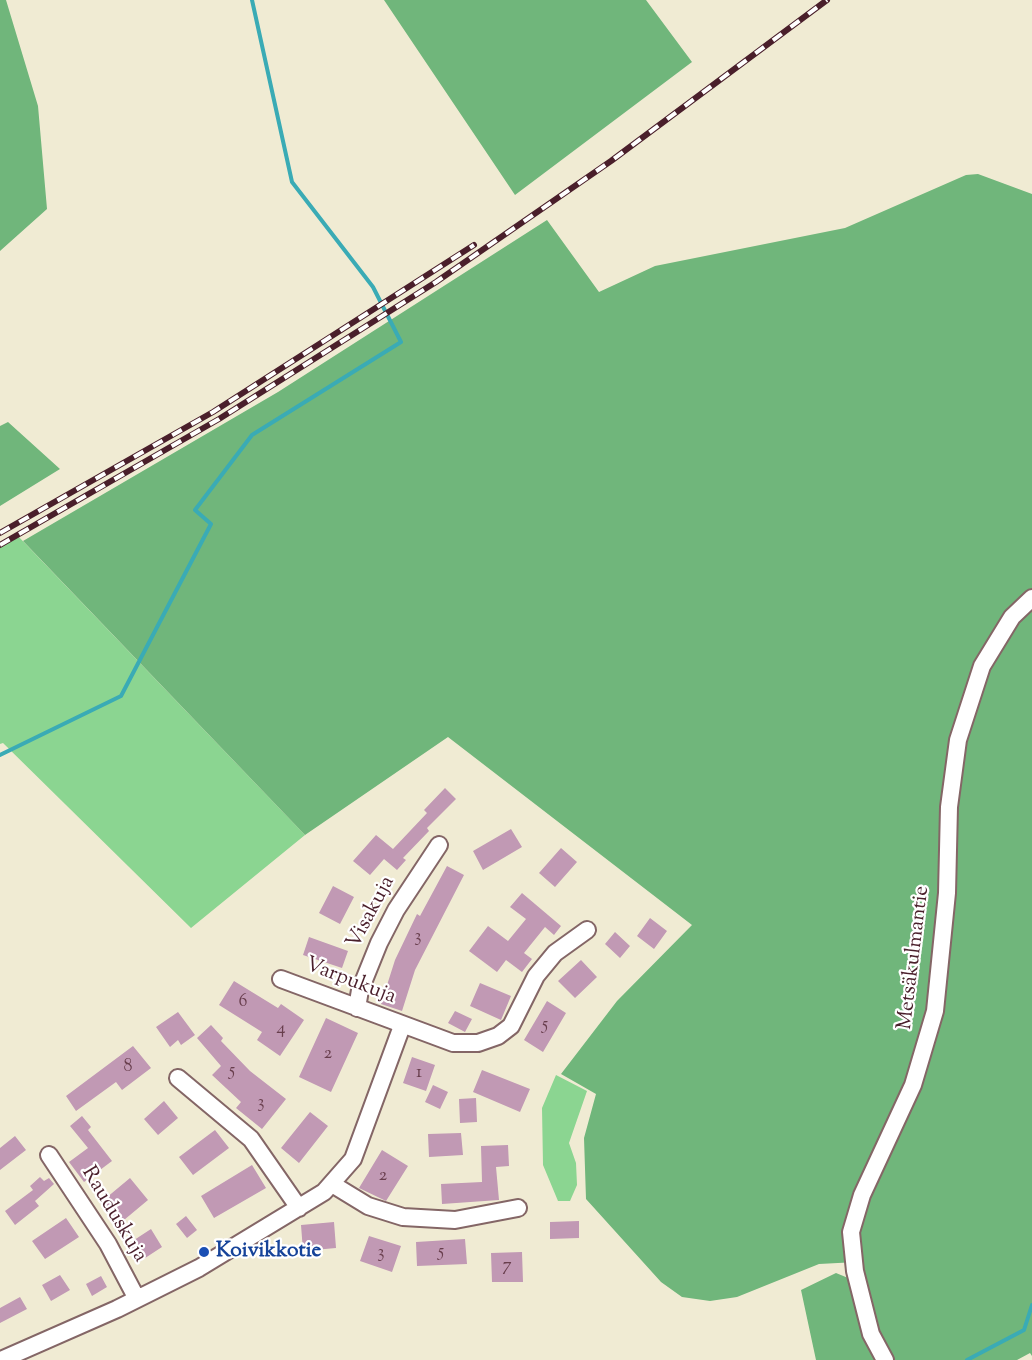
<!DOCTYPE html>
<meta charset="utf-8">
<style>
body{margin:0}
canvas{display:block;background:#f0ebd3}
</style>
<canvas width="1032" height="1360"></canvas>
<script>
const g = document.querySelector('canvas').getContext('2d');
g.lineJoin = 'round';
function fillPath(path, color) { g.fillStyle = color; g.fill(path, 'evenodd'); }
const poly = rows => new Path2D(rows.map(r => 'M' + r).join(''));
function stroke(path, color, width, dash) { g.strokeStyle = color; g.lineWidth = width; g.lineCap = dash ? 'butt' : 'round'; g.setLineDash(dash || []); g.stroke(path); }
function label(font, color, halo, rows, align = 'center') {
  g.font = font + ' "Sorts Mill Goudy",serif'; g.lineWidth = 4.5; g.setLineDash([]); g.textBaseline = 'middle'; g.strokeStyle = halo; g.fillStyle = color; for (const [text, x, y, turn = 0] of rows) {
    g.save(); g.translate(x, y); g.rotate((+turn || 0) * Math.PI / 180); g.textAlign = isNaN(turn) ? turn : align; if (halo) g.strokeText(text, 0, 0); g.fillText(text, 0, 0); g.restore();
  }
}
fillPath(poly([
 [17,535,305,835,191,928,3,743,0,744,0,545],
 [556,1075,587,1091,569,1143,576,1163,577,1185,570,1201,558,1201,543,1165,542,1108]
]), '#8bd591');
fillPath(poly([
 [0,0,6,0,38,106,47,209,0,251],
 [384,0,646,0,692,62,515,195],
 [978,174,1032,194,1032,1356,1030,1353,1017,1360,891,1360,876,1332,857,1262,819,1264,737,1297,710,1301,682,1297,661,1282,586,1199,584,1138,596,1094,561,1074,617,1001,692,925,448,737,305,835,23,541,278,392,547,220,599,292,655,266,845,228,966,175],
 [8,422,60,469,0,506,0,426],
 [836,1273,858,1282,885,1360,816,1360,801,1290]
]), '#70b67b');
stroke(poly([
 [0,755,121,696,211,524,195,510,252,435,401,342,373,287,292,182,252,0],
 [967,1360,1024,1330,1032,1305]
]), '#3aabb5', 4);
fillPath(poly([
 [445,788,456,799,427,828,429,831,403,858,406,860,397,870,384,859,370,875,353,861,376,835,393,849,427,813,424,810],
 [511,829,522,847,483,870,473,851],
 [561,848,577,862,555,887,539,873],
 [447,866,464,875,415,970,402,1011,381,1004,395,960,417,914,420,916],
 [333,886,354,897,340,924,319,913],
 [522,893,561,926,554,935,545,927,524,953,532,959,522,972,506,960,497,972,469,951,488,926,508,941,526,919,510,907],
 [650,918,667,931,654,949,637,936],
 [615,932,630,946,620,958,605,944],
 [309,937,348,951,342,968,303,955],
 [581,960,597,977,575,998,558,981],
 [234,981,278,1008,281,1004,304,1020,280,1056,257,1040,262,1032,219,1005],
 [480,983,511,996,501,1020,470,1006],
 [547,1001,566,1013,543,1052,524,1040],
 [455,1011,472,1019,465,1032,448,1023],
 [178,1012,195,1035,181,1045,178,1040,170,1047,156,1027],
 [326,1018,358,1033,331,1092,299,1077],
 [211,1025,223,1038,221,1041,250,1071,286,1099,262,1129,236,1108,241,1102,212,1075,221,1066,197,1038],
 [133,1046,151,1068,122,1090,116,1082,76,1111,66,1096],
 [412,1057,435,1065,426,1091,403,1083],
 [482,1070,530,1089,520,1112,473,1092],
 [433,1085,448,1092,440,1109,425,1102],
 [476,1098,477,1122,460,1123,459,1099],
 [164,1101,178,1118,158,1135,144,1119],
 [310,1112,328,1126,299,1163,281,1148],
 [82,1116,91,1127,88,1130,112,1161,84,1182,69,1162,88,1148,70,1126],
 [215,1130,229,1148,193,1175,179,1157],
 [461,1133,463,1155,429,1157,428,1134],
 [15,1136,26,1150,0,1170,0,1148],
 [508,1145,509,1166,496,1167,499,1200,442,1204,441,1184,482,1182,481,1146],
 [382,1150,408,1166,386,1201,359,1188],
 [252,1165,266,1188,214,1218,201,1196],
 [40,1177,44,1181,49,1178,54,1184,35,1201,39,1206,15,1225,5,1211,33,1190,30,1186],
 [130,1178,148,1200,118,1225,100,1203],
 [186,1216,197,1230,187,1238,176,1224],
 [66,1218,79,1237,45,1259,32,1241],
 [579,1221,579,1238,550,1239,550,1222],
 [334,1222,336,1248,303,1251,301,1225],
 [151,1229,162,1247,139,1262,128,1244],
 [369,1236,401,1246,392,1272,360,1261],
 [465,1239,467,1264,417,1266,416,1242],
 [522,1252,523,1282,492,1282,491,1253],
 [60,1275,70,1290,51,1301,42,1285],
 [101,1276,107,1287,92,1296,86,1284],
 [20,1297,27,1309,0,1323,0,1308]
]), '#c199b4');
const minor = poly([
 [281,979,453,1043,478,1043,498,1036,511,1026,536,976,555,953,587,930],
 [357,1008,360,990,379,943,396,910,439,845],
 [178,1078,251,1139,299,1208],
 [49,1155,108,1244,137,1299],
 [332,1184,368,1206,403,1217,455,1220,518,1208],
 [1,1360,117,1309,199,1268,324,1192,353,1159,402,1026],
 [885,1360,871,1334,855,1271,851,1232,862,1195,913,1085,935,1011,947,893,949,807,958,740,982,666,1012,617,1032,598]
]);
stroke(minor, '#846666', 20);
stroke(minor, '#fff', 16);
const rail = poly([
 [0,533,213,412,474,245],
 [0,545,219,419,436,282,611,161,827,0]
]);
stroke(rail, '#4a1f2b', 6);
stroke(rail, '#fff', 4, [11]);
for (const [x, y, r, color] of [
 [204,1252,6,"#1a4fb4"]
]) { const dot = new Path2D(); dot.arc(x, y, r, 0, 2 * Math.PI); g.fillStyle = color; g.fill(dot); stroke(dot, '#fff', 2); }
label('18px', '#683e4d', null, [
 ["3",418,938],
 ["6",243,1003],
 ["5",545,1026],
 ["4",281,1030],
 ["2",328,1055],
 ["8",128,1068],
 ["5",232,1072],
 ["1",419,1074],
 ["3",261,1104],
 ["2",383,1177],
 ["5",441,1253],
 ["3",381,1254],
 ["7",507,1267]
]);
label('21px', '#4a1f2b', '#fff', [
 ["Visakuja",372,913,-62],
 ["Metsäkulmantie",915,958,-83],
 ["Varpukuja",350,982,21],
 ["Rauduskuja",113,1215,59]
]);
label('bold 21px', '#164399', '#fff', [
 ["Koivikkotie",216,1252]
], 'left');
</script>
